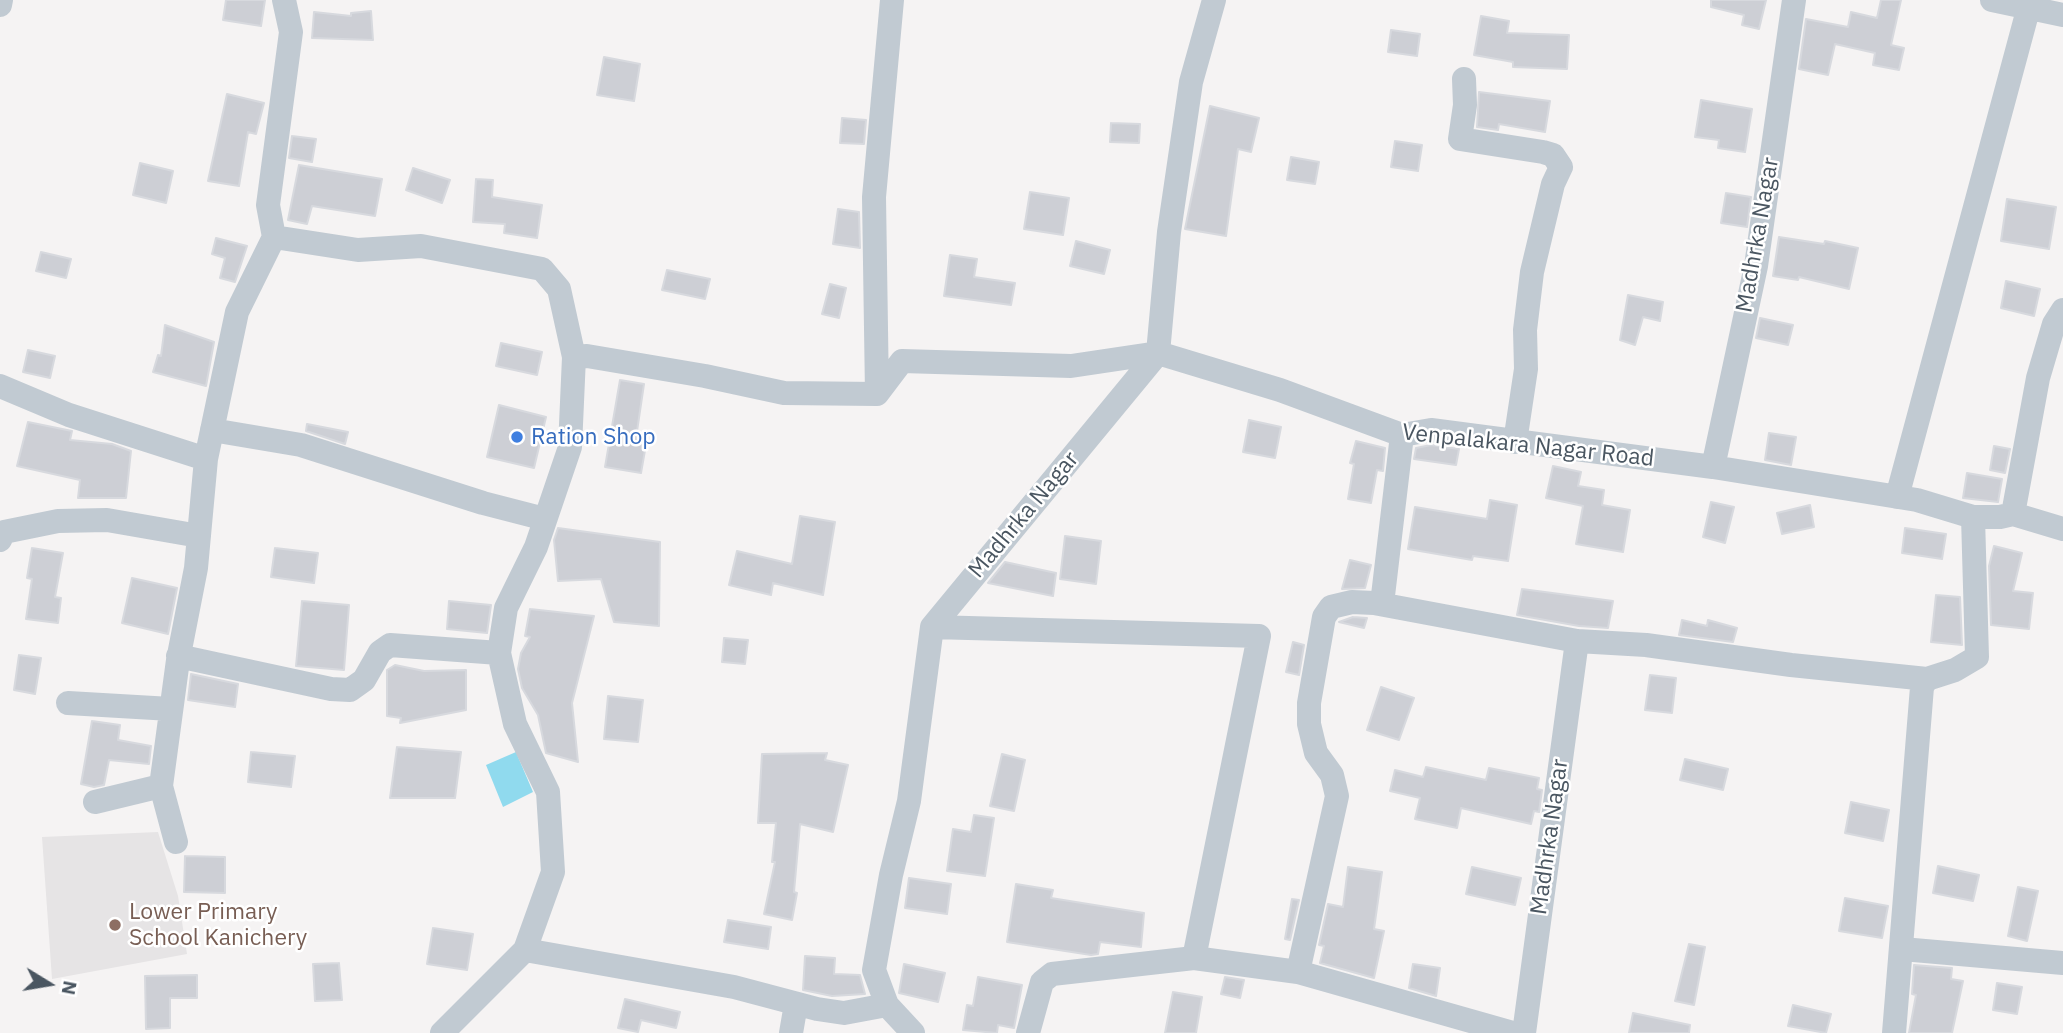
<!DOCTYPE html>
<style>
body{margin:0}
#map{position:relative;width:2063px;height:1033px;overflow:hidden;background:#f5f3f3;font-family:"IBM Plex Sans",sans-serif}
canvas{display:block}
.north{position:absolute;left:14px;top:949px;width:70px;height:70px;-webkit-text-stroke:5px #fff;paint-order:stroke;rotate:101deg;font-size:19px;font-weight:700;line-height:28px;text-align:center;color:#4a5661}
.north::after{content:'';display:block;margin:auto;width:24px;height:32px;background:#4a5661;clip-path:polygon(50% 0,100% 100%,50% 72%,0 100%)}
</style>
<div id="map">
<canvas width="2063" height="1033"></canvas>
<div class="north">N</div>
</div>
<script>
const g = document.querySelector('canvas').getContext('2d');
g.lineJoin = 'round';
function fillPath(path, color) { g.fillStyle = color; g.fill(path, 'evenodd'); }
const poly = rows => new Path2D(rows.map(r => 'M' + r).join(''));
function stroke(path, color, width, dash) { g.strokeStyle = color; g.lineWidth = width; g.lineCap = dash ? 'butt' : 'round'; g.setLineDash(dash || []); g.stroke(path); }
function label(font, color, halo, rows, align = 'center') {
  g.font = font + ' "IBM Plex Sans",sans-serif'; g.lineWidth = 5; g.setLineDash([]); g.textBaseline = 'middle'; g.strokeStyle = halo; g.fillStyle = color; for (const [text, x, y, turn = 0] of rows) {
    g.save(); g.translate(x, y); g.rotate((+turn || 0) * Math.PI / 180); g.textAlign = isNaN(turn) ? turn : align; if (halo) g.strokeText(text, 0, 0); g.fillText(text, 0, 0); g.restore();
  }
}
fillPath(poly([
 [158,832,178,896,187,954,52,979,42,837]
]), '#e6e4e5');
fillPath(poly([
 [516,752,533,792,503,807,486,765]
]), '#90daee');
const building = poly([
 [226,0,265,0,261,26,223,20,226,0],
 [1711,0,1766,0,1759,29,1742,25,1744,15,1711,7,1711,0],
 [1881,0,1901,0,1891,45,1904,48,1899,70,1873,65,1875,53,1835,44,1828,75,1799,69,1806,19,1848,27,1851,12,1877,18,1881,0],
 [371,11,373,40,312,38,314,12,351,16,351,13,371,11],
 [1481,16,1509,21,1507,33,1569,35,1567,69,1513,67,1513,62,1474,55,1481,16],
 [1391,30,1420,34,1417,56,1388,52,1391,30],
 [604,57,640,64,634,101,597,95,604,57],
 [1479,92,1550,101,1545,132,1499,124,1498,130,1477,127,1479,92],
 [227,94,264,103,256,134,248,132,239,186,208,181,227,94],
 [1701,100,1752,109,1745,152,1718,148,1719,140,1695,137,1701,100],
 [1210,106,1259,118,1251,152,1238,149,1226,236,1185,229,1210,106],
 [842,118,866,120,864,144,840,143,842,118],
 [1111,123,1140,124,1139,143,1110,142,1111,123],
 [292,136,316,139,312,162,289,158,292,136],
 [1395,141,1422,145,1418,171,1391,167,1395,141],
 [1291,157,1319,162,1315,184,1287,180,1291,157],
 [140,163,173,171,166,203,133,195,140,163],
 [299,165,382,179,375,216,312,206,307,224,288,220,299,165],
 [413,168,450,180,442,203,406,190,413,168],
 [476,179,493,180,492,197,542,205,537,238,504,233,505,224,473,222,476,179],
 [1030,192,1069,198,1063,235,1024,229,1030,192],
 [1726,193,1751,197,1747,227,1721,223,1726,193],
 [2007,199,2056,207,2049,249,2001,241,2007,199],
 [838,209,859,212,860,248,833,244,838,209],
 [1779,237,1824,244,1825,241,1858,248,1849,289,1799,277,1798,280,1773,276,1779,237],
 [216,238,247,246,235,282,220,278,225,258,212,254,216,238],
 [1076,241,1110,250,1104,274,1070,266,1076,241],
 [41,252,71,259,66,278,36,271,41,252],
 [950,255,977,259,974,277,1015,283,1011,305,944,296,950,255],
 [667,270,710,279,705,299,662,290,667,270],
 [2006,281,2040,289,2034,316,2001,308,2006,281],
 [830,284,846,288,839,318,822,314,830,284],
 [1628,295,1663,302,1660,321,1643,317,1635,345,1620,340,1628,295],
 [1760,318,1793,325,1788,345,1756,338,1760,318],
 [165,325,214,342,206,386,153,372,158,355,161,356,165,325],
 [501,343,542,352,537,375,496,366,501,343],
 [28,350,55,356,50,378,23,372,28,350],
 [620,380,644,384,636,438,647,439,641,473,605,467,620,380],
 [499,405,546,417,534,468,487,457,499,405],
 [1249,420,1281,427,1275,458,1243,452,1249,420],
 [28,422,72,431,70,440,112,444,131,451,126,498,78,498,80,480,17,466,28,422],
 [307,424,348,432,345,444,306,431,307,424],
 [1769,433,1796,437,1791,465,1765,460,1769,433],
 [1356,441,1385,448,1383,471,1377,470,1371,503,1348,499,1354,464,1350,463,1356,441],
 [1431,445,1459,449,1456,465,1414,459,1416,448,1431,445],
 [1994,446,2010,449,2005,473,1990,470,1994,446],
 [1553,466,1581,472,1578,486,1604,490,1602,505,1630,510,1623,552,1576,544,1583,506,1546,498,1553,466],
 [1967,473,2002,479,1998,502,1963,498,1967,473],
 [1490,500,1517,505,1508,561,1473,556,1472,560,1408,549,1415,507,1487,519,1490,500],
 [1711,502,1734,507,1725,543,1703,537,1711,502],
 [1810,505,1814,527,1782,534,1777,513,1810,505],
 [800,516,835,522,823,595,773,583,771,595,729,585,737,551,792,564,800,516],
 [558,528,660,542,659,626,614,622,601,579,558,581,554,540,558,528],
 [1905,528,1946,534,1942,559,1902,553,1905,528],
 [1065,536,1101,541,1096,584,1060,579,1065,536],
 [1994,546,2022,553,2013,591,2033,593,2029,629,1991,625,1989,566,1994,546],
 [32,548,63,553,55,597,61,598,58,623,26,619,32,579,27,578,32,548],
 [275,548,318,553,314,583,271,577,275,548],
 [1350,560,1371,565,1365,588,1342,589,1350,560],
 [1005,562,1056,573,1053,596,988,583,1005,562],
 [132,578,177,588,168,634,122,623,132,578],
 [1522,589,1613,601,1608,628,1579,626,1517,615,1522,589],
 [1936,595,1960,597,1962,645,1931,642,1936,595],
 [302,601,349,605,344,670,296,666,302,601],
 [449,601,491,605,487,633,447,629,449,601],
 [530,609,594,616,572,703,578,762,546,753,538,715,522,688,518,669,521,653,530,637,525,636,530,609],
 [1353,617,1367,618,1364,628,1339,622,1353,617],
 [1682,620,1707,626,1708,620,1737,628,1733,642,1679,635,1682,620],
 [724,638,748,640,745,664,722,662,724,638],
 [1293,642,1304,645,1299,675,1286,672,1293,642],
 [19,655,41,658,35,694,14,690,19,655],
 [395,665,424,671,466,670,466,710,400,723,401,718,387,716,387,670,395,665],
 [191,674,238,684,235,707,188,700,191,674],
 [1650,675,1676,678,1672,713,1645,710,1650,675],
 [1381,687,1414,698,1399,740,1367,730,1381,687],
 [608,696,643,700,638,742,604,739,608,696],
 [92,721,120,725,118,740,151,746,149,764,109,760,104,785,94,787,81,784,92,721],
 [397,747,461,752,455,798,390,798,397,747],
 [251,752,295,756,291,787,248,782,251,752],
 [827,753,825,760,848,765,833,832,800,824,794,892,797,893,792,920,764,914,775,862,772,862,776,823,758,823,762,754,827,753],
 [1002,754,1025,760,1014,811,990,806,1002,754],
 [1685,759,1728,769,1723,790,1680,780,1685,759],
 [1426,767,1486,780,1489,768,1539,778,1537,789,1542,790,1539,812,1534,811,1531,824,1461,808,1457,828,1415,819,1420,798,1390,791,1395,770,1423,777,1426,767],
 [1851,802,1889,810,1883,841,1845,833,1851,802],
 [974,815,994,818,985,876,947,871,953,829,971,832,974,815],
 [185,856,225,857,225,893,184,892,185,856],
 [1938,866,1979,875,1973,901,1933,893,1938,866],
 [1348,867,1382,872,1374,929,1384,931,1374,978,1320,963,1324,946,1319,945,1328,904,1343,907,1348,867],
 [1472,867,1521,878,1515,905,1466,894,1472,867],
 [909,878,951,884,947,914,905,908,909,878],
 [1016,884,1053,890,1051,898,1144,913,1141,947,1100,942,1098,954,1091,955,1007,942,1016,884],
 [2018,887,2038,891,2027,941,2008,936,2018,887],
 [1845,898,1888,906,1882,938,1839,931,1845,898],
 [1292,899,1299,900,1290,940,1285,939,1292,899],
 [728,920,771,927,768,949,724,942,728,920],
 [433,928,473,934,467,970,427,964,433,928],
 [1689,944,1705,947,1694,1005,1675,1001,1689,944],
 [805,956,835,958,834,974,860,975,865,994,832,996,803,990,805,956],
 [339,963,342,1000,315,1001,313,964,339,963],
 [904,964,945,973,938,1002,899,993,904,964],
 [1413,964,1440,968,1436,996,1409,988,1413,964],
 [1914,965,1952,968,1951,979,1963,981,1952,1033,1909,1033,1916,995,1912,994,1914,965],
 [197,975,197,998,170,998,170,1028,146,1029,145,976,197,975],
 [978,977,1022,985,1014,1028,998,1025,997,1033,963,1030,967,1005,973,1006,978,977],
 [1225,977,1244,980,1240,998,1221,994,1225,977],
 [1997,983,2022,987,2017,1014,1993,1010,1997,983],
 [1173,992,1202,997,1196,1033,1165,1033,1173,992],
 [625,999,680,1012,676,1028,641,1020,638,1032,618,1028,625,999],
 [1793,1005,1831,1014,1826,1033,1788,1026,1793,1005],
 [1633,1013,1690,1025,1689,1033,1629,1033,1633,1013]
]);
fillPath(building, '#cdcfd5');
stroke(building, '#d7d9de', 2);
stroke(poly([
 [1992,0,2063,15],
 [0,5,1,0],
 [1464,79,1465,105,1460,139,1543,152,1553,155,1561,167,1553,184,1532,272,1525,330,1526,369,1515,442],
 [274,237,358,250,421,246,542,269,559,289,574,357],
 [0,386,69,415,206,459,237,312,274,237,268,205,291,32,284,0],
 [877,394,874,197,892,0],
 [212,430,301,445,483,503,545,519],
 [1713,467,1756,266,1794,0],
 [1897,497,2028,10],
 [2013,514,2063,529],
 [0,540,4,532,58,521,107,520,199,536],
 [1382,604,1402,435],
 [932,627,1259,636,1194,958],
 [178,656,331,689,350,690,364,680,380,652,390,645,499,653],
 [68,703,171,709],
 [95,802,161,786],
 [176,842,161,786,178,660,196,568,206,459],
 [1902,949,2063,963],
 [525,950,734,987,817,1009,844,1013,887,1005],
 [1298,972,1337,796,1332,775,1316,753,1309,724,1309,703,1324,617,1331,607,1352,602,1374,603,1577,641,1646,645,1791,665,1927,679],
 [442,1033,525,950,553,872,548,792,515,724,499,653,506,608,536,547,570,447,574,357,587,356,705,376,784,393,877,394,902,361,1071,366,1158,353,1280,390,1402,435,1431,430,1713,467,1917,500,1973,517,2000,517,2013,514,2038,378,2054,324,2063,310],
 [791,1033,796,1004],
 [913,1033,887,1005,874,970,891,875,909,801,932,627,1158,353,1169,232,1191,82,1214,0],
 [1028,1033,1042,982,1052,974,1194,958,1298,972,1513,1033],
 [1524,1033,1577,641],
 [1894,1033,1922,687,1927,679,1955,670,1977,657,1973,517]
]), '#c1cad2', 24);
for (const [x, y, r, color] of [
 [517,437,7,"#3f7fe0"],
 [115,925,7,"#8d6e63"]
]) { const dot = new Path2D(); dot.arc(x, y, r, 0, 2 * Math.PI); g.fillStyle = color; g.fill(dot); stroke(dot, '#fff', 2.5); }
label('23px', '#4a5661', '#fff', [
 ["Madhrka Nagar",1758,235,-80],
 ["Venpalakara Nagar Road",1528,446,6],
 ["Madhrka Nagar",1024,515,-50],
 ["Madhrka Nagar",1550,837,-82]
]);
label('23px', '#366cbe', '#fff', [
 ["Ration Shop",531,437]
], 'left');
label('23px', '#785e54', '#fff', [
 ["Lower Primary",129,912],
 ["School Kanichery",129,938]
], 'left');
</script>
